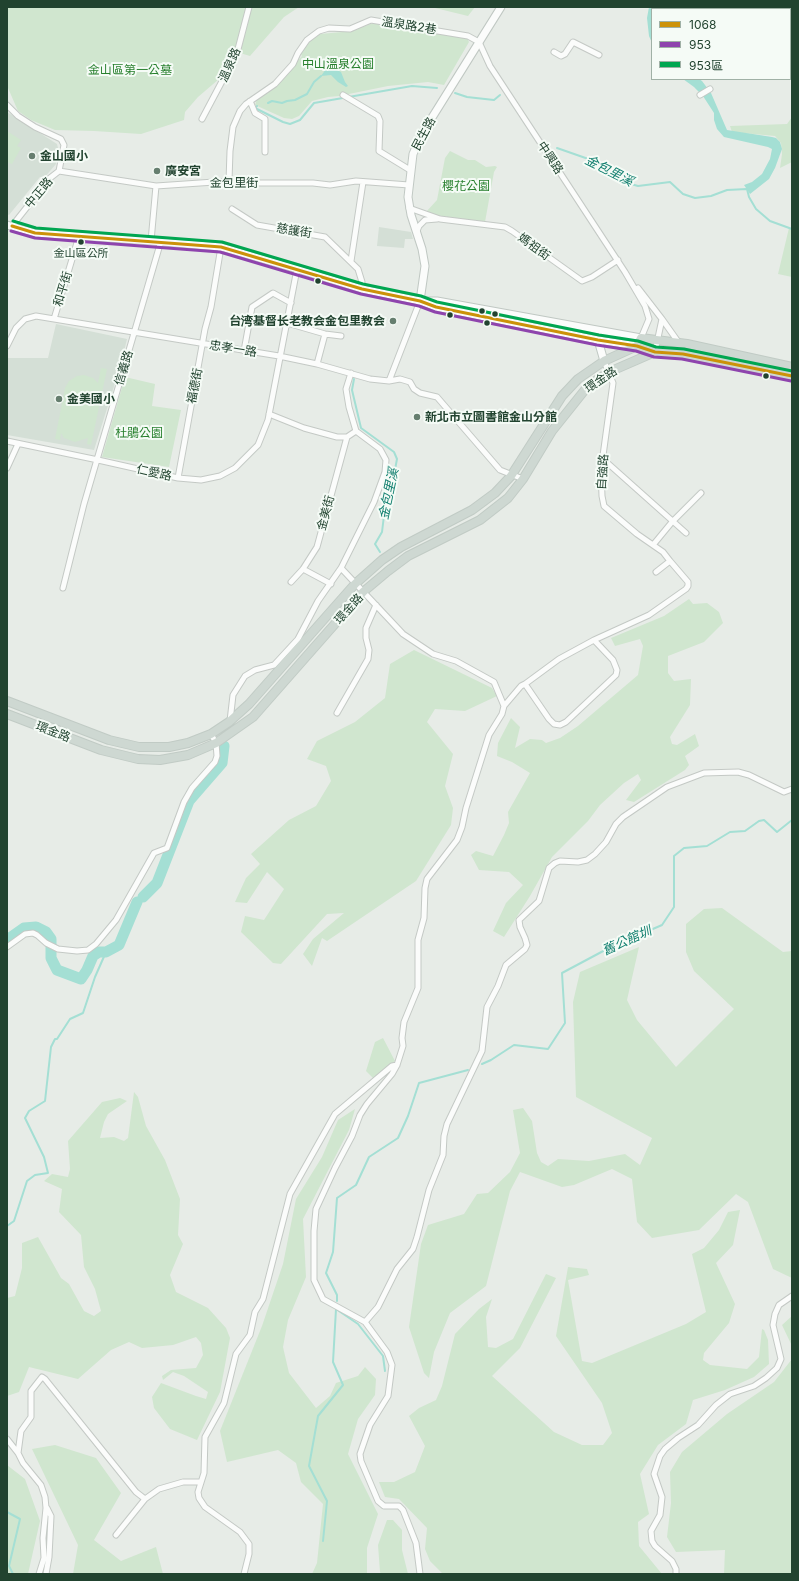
<!DOCTYPE html>
<meta charset="utf-8">
<style>
body{margin:0}
#map{position:relative;width:799px;height:1581px;overflow:hidden;background:#e7ece7;font-family:Inter,"Noto Sans TC",sans-serif}
canvas{display:block}
.frame{position:absolute;inset:0;border:8px solid #21432f;pointer-events:none}
.legend{position:absolute;left:651px;top:8px;width:140px;height:72px;box-sizing:border-box;background:#f5fbf6;border:1px solid #a0b1a6;margin:0;padding:5px 7px;list-style:none;font-size:12px;color:#21432f}
.legend li{display:flex;align-items:center;gap:8px;height:20px}
.legend b{width:20px;border:1px solid #a0b1a6}
</style>
<div id="map">
<canvas width="799" height="1581"></canvas>
<div class="frame"></div>
<ul class="legend">
<li><b style="height:5px;background:#cc9209"></b>1068</li>
<li><b style="height:5px;background:#8e44ad"></b>953</li>
<li><b style="height:5px;background:#00a651"></b>953區</li>
</ul>
</div>
<script>
const g = document.querySelector('canvas').getContext('2d');
g.lineJoin = 'round';
function fillPath(path, color) { g.fillStyle = color; g.fill(path, 'evenodd'); }
const poly = rows => new Path2D(rows.map(r => 'M' + r).join(''));
function stroke(path, color, width, dash) { g.strokeStyle = color; g.lineWidth = width; g.lineCap = dash ? 'butt' : 'round'; g.setLineDash(dash || []); g.stroke(path); }
function label(font, color, halo, rows, align = 'center') {
  g.font = font + ' Inter,"Noto Sans TC",sans-serif'; g.lineWidth = 4; g.setLineDash([]); g.textBaseline = 'middle'; g.strokeStyle = halo; g.fillStyle = color; for (const [text, x, y, turn = 0] of rows) {
    g.save(); g.translate(x, y); g.rotate((+turn || 0) * Math.PI / 180); g.textAlign = isNaN(turn) ? turn : align; if (halo) g.strokeText(text, 0, 0); g.fillText(text, 0, 0); g.restore();
  }
}
fillPath(poly([
 [7,112,57,144,58,148,56,164,44,178,40,177,9,215,7,214],
 [379,227,411,232,413,239,405,239,404,248,377,246],
 [56,324,127,339,121,364,94,450,7,435,7,358,48,358]
]), '#d4dfd6');
fillPath(poly([
 [7,7,246,7,236,51,226,73,198,97,185,112,184,120,141,134,94,131,55,130,31,120,18,111,8,88,7,80],
 [252,7,299,7,284,17,250,56,240,53],
 [431,7,475,7,468,16],
 [373,23,467,38,469,42,444,85,428,82,388,86,339,96,328,97,312,101,299,116,292,119,284,118,255,105,257,99,281,80,302,56,300,53,308,43,320,34,353,31],
 [792,117,792,162,780,168,782,154,781,143,775,136,732,132,730,126,787,124],
 [7,131,21,140,17,146,21,148,12,164,7,162],
 [450,151,468,160,475,160,486,167,495,166,497,167,494,172,485,222,434,215,426,212,437,200,445,158],
 [789,228,792,229,792,277,778,274],
 [101,368,107,369,91,445,87,444,88,438,75,442,64,438,61,433,60,440,55,439,65,388,69,381,77,376,84,375,93,378,98,383],
 [125,377,155,384,152,406,181,410,169,467,102,457],
 [689,599,693,604,707,603,719,612,723,623,704,642,668,656,668,673,674,681,691,679,690,705,670,737,672,744,677,745,695,734,699,746,685,756,689,765,685,770,634,802,626,800,641,780,638,774,624,783,600,805,588,821,552,857,530,896,504,937,493,931,506,903,523,885,509,872,479,870,471,855,476,851,493,856,504,835,509,823,508,812,530,773,512,762,497,756,498,743,511,718,520,727,515,748,530,739,542,740,546,743,560,738,578,726,638,675,643,646,640,639,615,646,611,638,664,616],
 [414,650,492,688,497,696,465,711,435,709,427,722,453,754,445,786,453,808,451,825,416,881,327,941,322,938,312,966,303,954,313,939,344,913,327,914,281,964,273,963,241,932,245,916,264,920,284,889,267,872,247,903,235,902,246,878,260,864,251,854,289,820,316,806,331,781,326,766,307,759,317,741,355,722,385,698,390,664],
 [722,908,783,952,792,951,792,1278,773,1269,748,1202,736,1194,699,1230,652,1238,637,1222,632,1179,612,1169,574,1185,562,1187,520,1172,510,1191,486,1286,450,1313,434,1352,429,1378,424,1373,409,1327,421,1244,428,1225,464,1214,477,1194,488,1193,510,1172,520,1153,513,1110,523,1108,532,1121,537,1153,541,1162,548,1166,558,1159,589,1161,625,1154,640,1165,652,1138,576,1097,573,1002,580,972,639,947,627,1000,637,1020,676,1067,734,1009,694,971,686,952,686,924,704,909],
 [383,1038,395,1061,374,1079,366,1071,375,1042],
 [134,1092,138,1097,146,1126,165,1160,180,1199,178,1235,183,1244,170,1275,176,1292,208,1308,226,1328,230,1338,220,1392,197,1440,170,1429,154,1408,152,1397,161,1383,196,1396,206,1399,208,1392,184,1376,173,1372,163,1380,162,1376,171,1370,196,1368,203,1355,201,1343,196,1337,173,1345,142,1348,129,1342,111,1350,78,1379,29,1367,19,1392,7,1396,7,1298,15,1296,22,1268,22,1243,38,1237,61,1278,69,1284,84,1311,94,1316,101,1311,95,1289,84,1267,81,1235,59,1212,62,1189,44,1181,52,1174,68,1177,70,1169,68,1141,102,1102,120,1098,127,1101,108,1114,104,1122,100,1138,114,1137,124,1141,128,1138],
 [355,1109,349,1130,303,1219,306,1277,288,1320,283,1347,289,1373,316,1408,330,1396,336,1383,358,1376,365,1367,376,1379,375,1395,358,1419,348,1454,378,1514,367,1548,367,1574,312,1574,317,1563,323,1504,301,1482,296,1463,278,1450,227,1462,220,1431,262,1326,283,1264,296,1199,322,1157,338,1120],
 [740,1210,733,1245,716,1263,735,1304,729,1323,704,1353,703,1360,710,1365,747,1369,759,1357,762,1329,764,1330,768,1340,769,1364,754,1377,725,1390,693,1400,686,1424,658,1445,640,1474,649,1514,638,1522,639,1546,662,1574,443,1574,430,1561,425,1549,427,1528,399,1499,385,1497,379,1482,394,1482,415,1472,425,1446,409,1416,419,1408,436,1400,442,1386,455,1334,479,1309,492,1299,486,1317,488,1347,496,1348,513,1339,546,1274,556,1278,520,1348,492,1376,554,1432,582,1445,603,1445,612,1433,602,1403,556,1336,568,1267,587,1269,589,1275,568,1280,582,1361,592,1363,686,1324,706,1312,692,1254,704,1248,719,1230,728,1212],
 [792,1316,792,1346,782,1325],
 [792,1359,792,1574,724,1574,725,1550,676,1552,667,1537,671,1503,670,1472,682,1452,727,1414,774,1382],
 [55,1445,96,1458,121,1493,94,1540,121,1561,156,1547,163,1574,73,1574,78,1545,32,1449],
 [7,1465,25,1479,40,1521,28,1574,7,1574],
 [387,1520,393,1520,402,1530,402,1550,408,1574,381,1574,380,1572,378,1545]
]), '#d0e6cf');
fillPath(poly([
 [649,7,665,7,664,9,652,9,652,43,649,36,647,18],
 [326,69,337,70,341,72,345,82,348,86,346,87,338,82,331,75,321,76],
 [683,79,699,79,702,81,711,93,727,130,772,137,776,138,780,142,782,149,775,168,769,179,750,194,744,185,752,182,762,174,770,159,772,149,768,147,724,137,717,129,714,120,714,113,703,96,694,87]
]), '#a4dfd4');
stroke(poly([
 [455,93,467,97,494,100,500,95],
 [268,103,272,101,282,103,287,101,295,100,307,94,314,82,321,76],
 [257,106,255,108,283,122,290,124,300,120,314,103,412,86,437,88],
 [557,148,597,162,624,182,638,186,670,182,683,194,695,198,711,196,727,190,747,189,749,197,756,209,770,221,792,229],
 [354,379,352,390,361,428,394,452,397,459,393,480,386,499,382,532,375,544,380,552],
 [482,1064,491,1060,514,1045,548,1049,565,1023,562,973,607,949,662,925,674,907,674,856,684,848,707,846,730,832,745,831,759,821,764,820,777,832,792,820],
 [7,1226,14,1221,27,1181,35,1175,48,1173,44,1157,25,1118,29,1111,45,1101,51,1047,55,1039,57,1039,70,1019,83,1013,95,977,106,952],
 [337,1301,337,1295,326,1273,333,1252,337,1198,356,1185,369,1157,398,1138,408,1116,419,1083,468,1070],
 [336,1309,358,1324,383,1356,385,1371],
 [7,1512,20,1519,9,1566,13,1574],
 [323,1541,327,1501,309,1466,318,1416,343,1385,333,1362,336,1309]
]), '#a4dfd4', 2);
stroke(poly([
 [143,897,157,883,189,801,222,763,224,746],
 [7,940,24,928,36,927,46,932,51,939,51,958,57,970,81,979,87,970,93,956,99,952,106,952,119,945,137,902]
]), '#a4dfd4', 11);
const street = poly([
 [554,52,561,56,565,54,573,42,599,55],
 [343,95,378,116,380,121,379,151,410,170],
 [700,95,710,89],
 [250,101,255,113,265,119,265,152],
 [7,105,18,116,35,127,61,139,64,145,59,171,50,178,12,226],
 [202,119,237,53,249,7],
 [59,171,156,186,229,181,260,183,313,183,330,185,356,181,409,185],
 [229,181,230,151,233,127,240,111,246,104,275,84,293,64,298,53,307,40,319,31,329,28,350,29,371,20,468,36,479,42,490,66,625,272,645,306,649,319,641,338],
 [409,208,440,219,505,227,512,231,582,281,592,277,618,260],
 [232,209,257,225,325,237,358,269,362,282,362,289],
 [417,231,419,226,425,220,437,219],
 [151,241,156,186],
 [351,261,363,182],
 [638,288,662,319,655,352],
 [54,319,79,236],
 [662,319,679,343],
 [287,323,325,334,341,336],
 [7,346,16,328,25,319,36,316,279,356,317,364,370,379,389,381,420,301],
 [244,351,252,307,273,293,291,303],
 [604,361,613,383,601,470,602,496,604,506,637,534,663,552,670,561,656,572],
 [317,364,325,334],
 [351,373,346,389,349,407,356,431,380,449,386,460,385,472,374,502,341,568,403,634,433,654,456,661,494,682,504,706,502,714,489,735,466,808,462,827,457,840,427,879,425,888,424,918,418,940,418,988,404,1022,402,1038,403,1046,397,1065,392,1074,367,1104,360,1115,352,1136,335,1168,316,1209,314,1231,314,1280,323,1299,365,1322,387,1352,392,1365,388,1396,370,1425,360,1454,361,1461,378,1501,384,1506,399,1506,403,1510,416,1543,420,1574],
 [389,381,400,379,410,382,414,389,420,393,437,397,500,470,523,479],
 [269,414,304,428,337,437,347,437,356,431],
 [7,441,98,460,178,478,201,480,220,476,235,468,258,445,268,420,297,269],
 [603,459,686,533],
 [7,468,18,444],
 [178,478,205,329,211,307,221,247],
 [653,545,672,522,701,493],
 [303,569,331,584],
 [291,582,303,569,317,547,347,437],
 [63,588,84,504,161,241],
 [594,640,649,615,686,589,688,586,688,582,670,561],
 [504,706,521,686,525,684,549,719,554,724,560,725,566,722,616,675,617,670,613,660,594,640,559,659,525,684],
 [337,713,368,659,369,650,366,638,366,628,376,605],
 [230,721,233,695,245,676,255,670,274,665,298,639,318,601,341,568],
 [7,947,25,934,33,933,37,935,46,943,58,949,77,951,88,950,96,944,116,920,154,853,167,848,184,802,192,788,215,762,217,756,216,743,211,734],
 [365,1322,378,1307,397,1269,413,1249,417,1237,429,1190,443,1155,444,1136,447,1124,482,1051,487,1007,498,986,506,965,525,949,527,945,525,938,520,927,519,920,539,901,549,868,555,863,560,861,578,862,587,860,595,854,606,842,616,824,623,817,667,787,704,773,738,772,749,775,784,792,792,789],
 [7,1439,18,1453,21,1431,31,1417,31,1391,42,1377,45,1379,136,1492,145,1499,159,1489,183,1482,201,1482],
 [18,1453,23,1463,41,1485,45,1497,46,1508,43,1538,44,1558,39,1574],
 [116,1535,145,1499],
 [46,1574,49,1557,51,1516,47,1508],
 [244,1574,249,1554,249,1544,240,1532,205,1507,199,1498,198,1492,204,1473,205,1437,224,1403,236,1354,250,1335,255,1312,263,1299,290,1194,335,1114,392,1066,397,1065],
 [676,1574,676,1569,672,1561,655,1546,652,1541,651,1531,660,1515,662,1497,654,1474,660,1456,665,1449,678,1438,698,1425,716,1405,730,1394,754,1386,766,1378,777,1368,781,1359,773,1325,775,1314,779,1305,792,1296]
]);
const secondary = poly([
 [7,225,35,233,151,241,221,247,297,269,362,289,420,301,436,307,598,340,637,346],
 [420,301,425,266,422,249,411,215,408,197,413,154,423,132,501,7],
 [426,301,437,301,641,338],
 [598,340,604,361]
]);
const primary = poly([
 [637,346,655,352,683,354,792,376],
 [7,701,109,740,139,747,169,747,188,743,211,734,229,722,249,704,355,584,382,560,401,547,472,510,495,493,511,476,562,396,578,379,604,361,637,346,641,338,687,344,792,367],
 [7,714,101,750,138,759,160,760,188,755,216,743,253,717,363,592,388,571,408,556,480,520,508,498,523,479,552,431,588,386,609,372,655,352]
]);
stroke(street, '#c4c9c5', 7);
stroke(secondary, '#c0c8c3', 9);
stroke(primary, '#c1cbc5', 10);
stroke(street, '#fbfcfb', 5);
stroke(secondary, '#fbfcfb', 7);
stroke(primary, '#ced8d2', 8);
stroke(poly([
 [12,226,35,233,221,247,362,289,420,301,436,307,598,340,637,346,655,352,683,354,792,376]
]), '#cc9209', 3);
stroke(poly([
 [11,231,35,238,220,252,361,294,419,306,435,312,597,345,636,351,654,357,682,359,791,381]
]), '#8e44ad', 3);
stroke(poly([
 [13,221,36,228,222,242,363,284,421,296,437,302,599,335,638,341,656,347,684,349,792,371]
]), '#00a651', 3);
for (const [x, y, r, color] of [
 [32,156,4,"#667e6f"],
 [157,171,4,"#667e6f"],
 [81,242,3.5,"#21432f"],
 [318,281,3.5,"#21432f"],
 [482,311,3.5,"#21432f"],
 [495,314,3.5,"#21432f"],
 [450,315,3.5,"#21432f"],
 [393,321,4,"#667e6f"],
 [487,323,3.5,"#21432f"],
 [766,376,3.5,"#21432f"],
 [59,399,4,"#667e6f"],
 [417,417,4,"#667e6f"]
]) { const dot = new Path2D(); dot.arc(x, y, r, 0, 2 * Math.PI); g.fillStyle = color; g.fill(dot); stroke(dot, '#f5fbf6', 1.5); }
label('11px', '#21432f', '#f5fbf6', [
 ["金山區公所",81,254]
]);
label('12px', '#21432f', '#f5fbf6', [
 ["溫泉路2巷",409,26,9],
 ["溫泉路",230,65,-66],
 ["民生路",424,134,-62],
 ["中興路",550,158,56],
 ["金包里街",234,183],
 ["中正路",39,193,-50],
 ["慈護街",294,231,9],
 ["媽祖街",534,247,36],
 ["和平街",63,289,-73],
 ["忠孝一路",233,349,9],
 ["信義路",124,368,-73],
 ["環金路",601,380,-34],
 ["福德街",195,386,-79],
 ["自強路",603,472,-86],
 ["仁愛路",154,473,13],
 ["金美街",326,513,-75],
 ["環金路",349,609,-48],
 ["環金路",53,732,21]
]);
label('12px', '#267f2c', '#f5fbf6', [
 ["中山溫泉公園",338,64],
 ["金山區第一公墓",130,70],
 ["櫻花公園",466,186],
 ["杜鵑公園",139,433]
]);
label('bold 12px', '#21432f', '#f5fbf6', [
 ["金山國小",40,156],
 ["廣安宮",165,171],
 ["台湾基督长老教会金包里教会",385,321,"right"],
 ["金美國小",67,399],
 ["新北市立圖書館金山分館",425,417]
], 'left');
label('italic 13px', '#138070', '#f5fbf6', [
 ["金包里溪",609,171,27],
 ["金包里溪",389,494,-78],
 ["舊公館圳",627,941,-24]
]);
</script>
